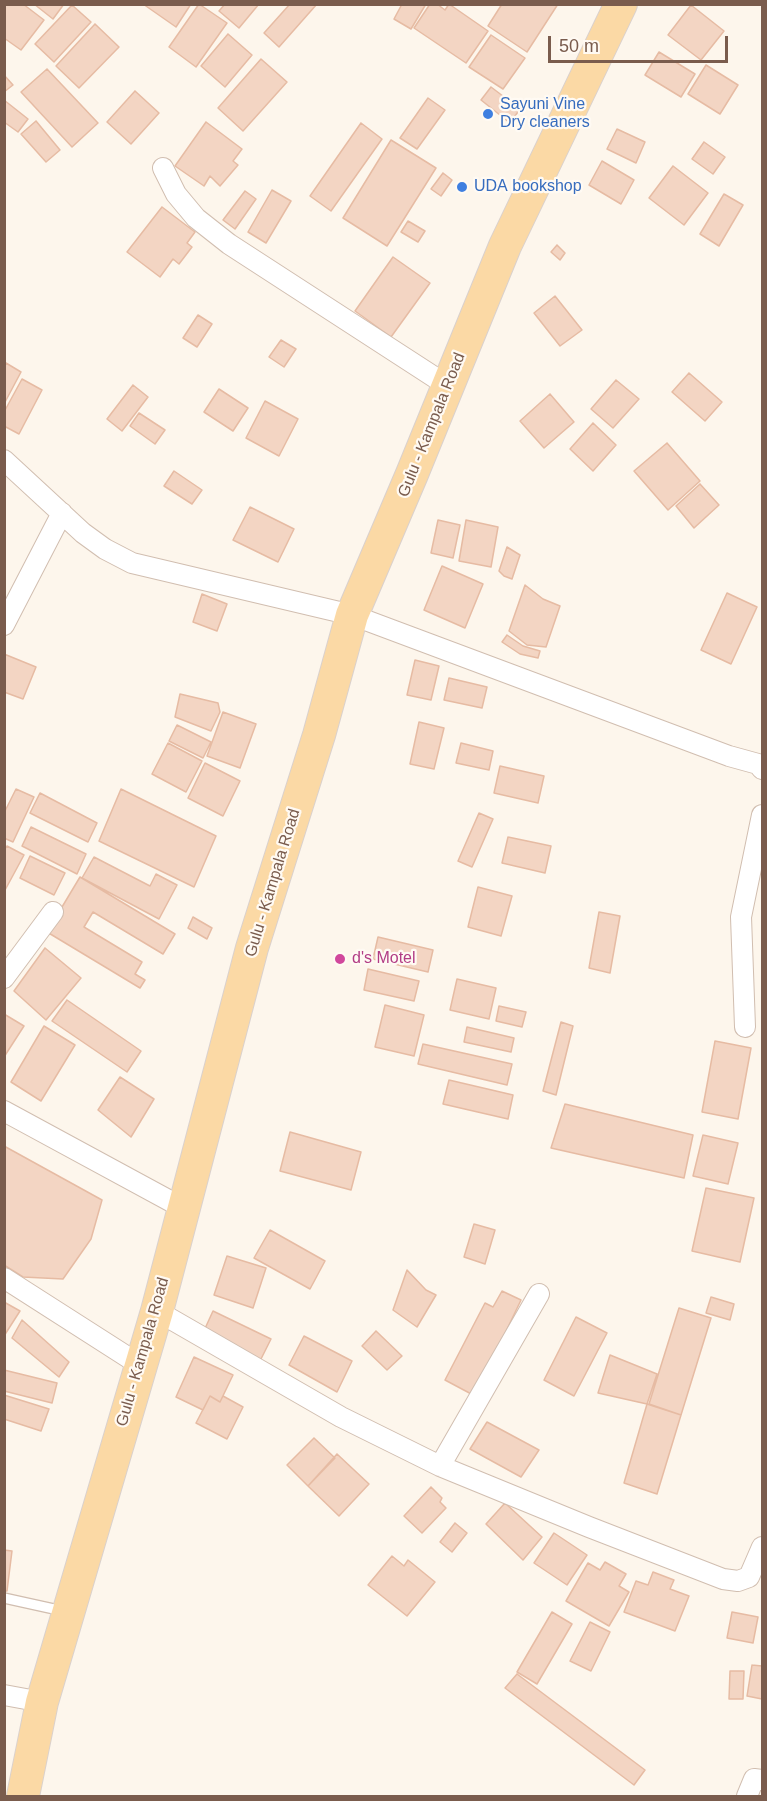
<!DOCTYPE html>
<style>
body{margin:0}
#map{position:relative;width:767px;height:1801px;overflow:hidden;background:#fdf6ec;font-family:Helvetica,sans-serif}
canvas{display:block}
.frame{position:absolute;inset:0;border:6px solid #7a5c4d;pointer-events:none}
.scale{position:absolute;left:548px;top:36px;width:180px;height:27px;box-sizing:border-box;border:3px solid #7a5c4d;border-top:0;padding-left:8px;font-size:18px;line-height:21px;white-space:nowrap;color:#7a5c4d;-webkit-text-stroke:4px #fffaf3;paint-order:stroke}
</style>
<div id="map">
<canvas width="767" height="1801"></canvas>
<div class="frame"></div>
<div class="scale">50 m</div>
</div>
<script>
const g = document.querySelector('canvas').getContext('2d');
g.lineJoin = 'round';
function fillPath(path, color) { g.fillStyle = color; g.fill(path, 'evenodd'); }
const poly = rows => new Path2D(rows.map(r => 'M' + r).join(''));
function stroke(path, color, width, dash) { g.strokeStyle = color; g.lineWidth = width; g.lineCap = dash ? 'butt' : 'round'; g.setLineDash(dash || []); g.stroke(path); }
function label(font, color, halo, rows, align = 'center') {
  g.font = font + ' Helvetica,sans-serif'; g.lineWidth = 4.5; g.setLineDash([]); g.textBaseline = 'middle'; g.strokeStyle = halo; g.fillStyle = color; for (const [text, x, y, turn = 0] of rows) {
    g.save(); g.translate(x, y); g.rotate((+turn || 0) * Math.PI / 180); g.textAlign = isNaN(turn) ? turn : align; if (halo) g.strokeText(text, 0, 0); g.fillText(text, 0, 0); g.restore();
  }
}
const building = poly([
 [4,4,23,4,44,20,21,50,4,38,4,4],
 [34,4,64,4,53,19,34,4],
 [143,4,191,4,176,27,143,4],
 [199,4,227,23,196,67,169,47,199,4],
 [225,4,259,4,239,28,219,11,225,4],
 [290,4,317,4,279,47,264,33,290,4],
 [402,4,426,4,411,29,394,19,402,4],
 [430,4,437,4,445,10,449,4,488,31,466,63,414,28,430,4],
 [502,4,558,4,527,52,488,26,502,4],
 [72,5,91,22,54,62,35,44,72,5],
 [691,5,724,31,701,60,668,35,691,5],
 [95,24,119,47,79,88,56,66,95,24],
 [228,34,252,55,225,87,201,66,228,34],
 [491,35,525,58,503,89,469,67,491,35],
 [659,52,695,74,681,97,645,75,659,52],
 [261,59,287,82,243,131,218,108,261,59],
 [706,65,738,85,720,114,688,94,706,65],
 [47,69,98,123,72,147,21,92,47,69],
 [4,75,13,85,4,92,4,75],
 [491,87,520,109,510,123,481,100,491,87],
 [135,91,159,113,131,144,107,122,135,91],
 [428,98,445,110,417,149,400,138,428,98],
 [4,100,28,119,18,132,4,122,4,100],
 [36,121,60,150,46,162,21,134,36,121],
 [206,122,242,149,233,161,238,165,220,186,210,176,204,186,175,166,206,122],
 [361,123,382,139,331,211,310,196,361,123],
 [617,129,645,142,636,163,607,149,617,129],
 [391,140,436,168,387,246,343,218,391,140],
 [704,142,725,157,713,174,692,159,704,142],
 [602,161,634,180,621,204,589,185,602,161],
 [673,166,708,193,684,225,649,198,673,166],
 [443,173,452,180,441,196,431,189,443,173],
 [272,190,291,201,266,243,248,232,272,190],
 [245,191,256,199,235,229,223,220,245,191],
 [724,194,743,205,719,246,700,234,724,194],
 [162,207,195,232,187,243,192,247,179,264,173,259,160,277,127,252,162,207],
 [408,221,425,231,418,242,401,232,408,221],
 [557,245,565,253,560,260,551,252,557,245],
 [393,257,430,283,391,337,355,311,393,257],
 [555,296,582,330,560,346,534,313,555,296],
 [198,315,212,324,197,347,183,338,198,315],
 [281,340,296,349,284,367,269,357,281,340],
 [6,363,21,372,4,404,4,367,6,363],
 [689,373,722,402,705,421,672,392,689,373],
 [22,379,42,390,19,434,4,426,4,412,22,379],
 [616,380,639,399,613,428,591,409,616,380],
 [133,385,148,397,122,431,107,419,133,385],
 [219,389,248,408,233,431,204,412,219,389],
 [550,394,574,422,544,448,520,421,550,394],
 [265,401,298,419,279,456,246,438,265,401],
 [139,413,165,430,155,444,130,426,139,413],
 [593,423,616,445,593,471,570,449,593,423],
 [667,443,700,481,668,510,634,471,667,443],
 [174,471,202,490,192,504,164,486,174,471],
 [700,484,719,505,694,528,676,506,700,484],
 [250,507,294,529,278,562,233,540,250,507],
 [438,520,460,525,453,558,431,553,438,520],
 [466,520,498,527,491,567,459,561,466,520],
 [507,547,520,555,512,579,504,576,499,571,507,547],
 [442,566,483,584,465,628,424,610,442,566],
 [525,585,543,599,560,606,546,647,527,645,509,631,525,585],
 [727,593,757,607,731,664,701,650,727,593],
 [202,594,227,604,217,631,193,622,202,594],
 [507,635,523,646,540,651,538,658,520,654,502,642,507,635],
 [4,654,36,667,23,699,4,692,4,654],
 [415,660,439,666,431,700,407,695,415,660],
 [449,678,487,687,482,708,444,700,449,678],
 [180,694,218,703,220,712,211,731,175,717,180,694],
 [223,712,256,724,240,768,207,756,223,712],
 [419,722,444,728,434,769,410,764,419,722],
 [177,725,211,742,203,758,169,741,177,725],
 [168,743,202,761,186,792,152,774,168,743],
 [461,743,493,751,489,770,456,763,461,743],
 [205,763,240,781,223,816,188,798,205,763],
 [500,766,544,776,538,803,494,793,500,766],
 [16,789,34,797,13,842,4,838,4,813,16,789],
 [121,789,216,836,194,887,99,841,121,789],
 [40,793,97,823,88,842,30,813,40,793],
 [479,813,493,819,472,867,458,861,479,813],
 [31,827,86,854,77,874,22,846,31,827],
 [508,837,551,846,545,873,502,863,508,837],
 [7,846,24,855,4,892,4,850,7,846],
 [30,856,65,873,54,895,20,878,30,856],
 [94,857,150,886,156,874,177,885,159,919,82,878,94,857],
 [80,877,175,934,163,954,93,912,84,927,142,962,135,974,145,980,140,988,47,932,80,877],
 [478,887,512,896,501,936,468,927,478,887],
 [599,912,620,916,610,973,589,968,599,912],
 [193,917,212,928,207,939,188,928,193,917],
 [378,937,433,950,428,972,373,959,378,937],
 [45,948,81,978,46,1020,14,991,45,948],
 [368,969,419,981,414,1001,364,990,368,969],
 [457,979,496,988,489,1019,450,1010,457,979],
 [67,1000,141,1051,127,1072,52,1021,67,1000],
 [385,1005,424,1015,414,1056,375,1047,385,1005],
 [499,1006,526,1012,522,1027,496,1021,499,1006],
 [4,1014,24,1026,4,1057,4,1014],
 [561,1022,573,1026,556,1095,543,1091,561,1022],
 [44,1026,75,1045,41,1101,11,1082,44,1026],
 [467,1027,514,1038,511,1052,464,1042,467,1027],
 [715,1041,751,1048,738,1119,702,1112,715,1041],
 [423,1044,512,1064,507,1085,418,1064,423,1044],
 [120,1077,154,1099,131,1137,98,1110,120,1077],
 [449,1080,513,1095,508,1119,443,1104,449,1080],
 [565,1104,693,1135,684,1178,551,1148,565,1104],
 [290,1132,361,1152,351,1190,280,1171,290,1132],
 [703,1135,738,1143,728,1184,693,1176,703,1135],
 [4,1146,102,1200,91,1239,63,1279,23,1277,4,1265,4,1146],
 [706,1188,754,1198,740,1262,692,1251,706,1188],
 [474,1224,495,1230,485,1264,464,1257,474,1224],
 [270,1230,325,1261,310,1289,254,1258,270,1230],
 [227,1256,266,1268,253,1308,214,1295,227,1256],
 [407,1270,426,1290,436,1295,417,1327,393,1310,407,1270],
 [502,1291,521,1300,475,1396,445,1380,485,1303,493,1307,502,1291],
 [711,1297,734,1304,730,1320,706,1313,711,1297],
 [4,1302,20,1311,4,1336,4,1302],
 [679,1308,711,1318,681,1415,649,1404,679,1308],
 [213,1311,271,1339,259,1363,202,1335,213,1311],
 [576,1317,607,1333,574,1396,544,1380,576,1317],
 [22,1320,69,1362,59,1377,12,1338,22,1320],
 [376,1331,402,1356,387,1370,362,1346,376,1331],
 [304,1336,352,1361,337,1392,289,1365,304,1336],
 [610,1355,657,1374,647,1404,598,1393,610,1355],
 [194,1357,233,1375,220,1402,210,1396,203,1410,176,1397,194,1357],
 [4,1370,57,1383,52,1403,4,1391,4,1370],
 [4,1395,49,1409,41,1431,4,1419,4,1395],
 [210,1396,220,1402,223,1396,243,1407,227,1439,196,1423,210,1396],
 [647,1404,681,1415,657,1494,624,1483,647,1404],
 [487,1422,539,1450,521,1477,470,1449,487,1422],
 [314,1438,335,1458,308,1486,287,1465,314,1438],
 [337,1454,369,1484,339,1516,308,1486,337,1454],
 [431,1487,442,1498,440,1502,446,1508,422,1533,404,1516,431,1487],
 [505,1503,542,1537,523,1560,486,1524,505,1503],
 [455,1523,467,1533,452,1552,440,1542,455,1523],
 [554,1533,587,1555,567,1585,534,1563,554,1533],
 [4,1550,12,1551,7,1591,4,1591,4,1550],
 [392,1556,404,1566,408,1560,435,1582,407,1616,368,1585,392,1556],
 [605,1562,626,1574,619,1586,629,1592,609,1626,566,1601,588,1563,600,1570,605,1562],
 [653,1572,674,1580,670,1589,689,1596,675,1631,624,1612,636,1581,648,1585,653,1572],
 [552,1612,572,1624,537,1684,517,1672,552,1612],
 [732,1612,758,1617,753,1643,727,1638,732,1612],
 [590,1622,610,1632,591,1671,570,1661,590,1622],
 [752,1665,762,1666,762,1699,747,1696,752,1665],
 [730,1671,744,1671,743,1699,729,1699,730,1671],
 [517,1674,645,1770,634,1785,505,1688,517,1674]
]);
fillPath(building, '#f3d5c3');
stroke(building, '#e6bba3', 1.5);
const service = poly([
 [4,1598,63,1611]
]);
const minor = poly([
 [163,168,176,194,196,218,229,244,448,386],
 [4,460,83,533,105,549,132,563,352,615,729,756,758,764,762,769],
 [4,625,62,513],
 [4,978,53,912],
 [745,1027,741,917,762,815],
 [4,1111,183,1208],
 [4,1278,140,1365],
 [157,1311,341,1417,440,1466,589,1527,723,1579,738,1581,749,1577,762,1547],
 [440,1466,539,1294],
 [4,1695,42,1702],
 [747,1796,754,1779,762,1780]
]);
const primary = poly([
 [23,1796,42,1702,157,1311,252,948,319,735,352,615,412,474,505,246,621,4]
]);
stroke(service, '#d1beb0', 12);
stroke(minor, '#d1beb0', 22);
stroke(primary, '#dad1cd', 34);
stroke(service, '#fff', 9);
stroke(minor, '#fff', 20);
stroke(primary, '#fbd9a5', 32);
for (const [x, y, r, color] of [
 [488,114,6,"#3f7fe0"],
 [462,187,6,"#3f7fe0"],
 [340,959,6,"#d1479c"]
]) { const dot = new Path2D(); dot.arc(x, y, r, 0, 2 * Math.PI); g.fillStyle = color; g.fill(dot); stroke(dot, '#fffaf3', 2); }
label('16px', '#366cbe', '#fffaf3', [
 ["Sayuni Vine",500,105],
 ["Dry cleaners",500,123],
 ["UDA bookshop",474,187]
], 'left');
label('16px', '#7a5c4d', '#fffaf3', [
 ["Gulu - Kampala Road",432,425,-68],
 ["Gulu - Kampala Road",273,883,-73],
 ["Gulu - Kampala Road",143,1352,-74]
]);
label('16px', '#b23c85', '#fffaf3', [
 ["d's Motel",352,959]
], 'left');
</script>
